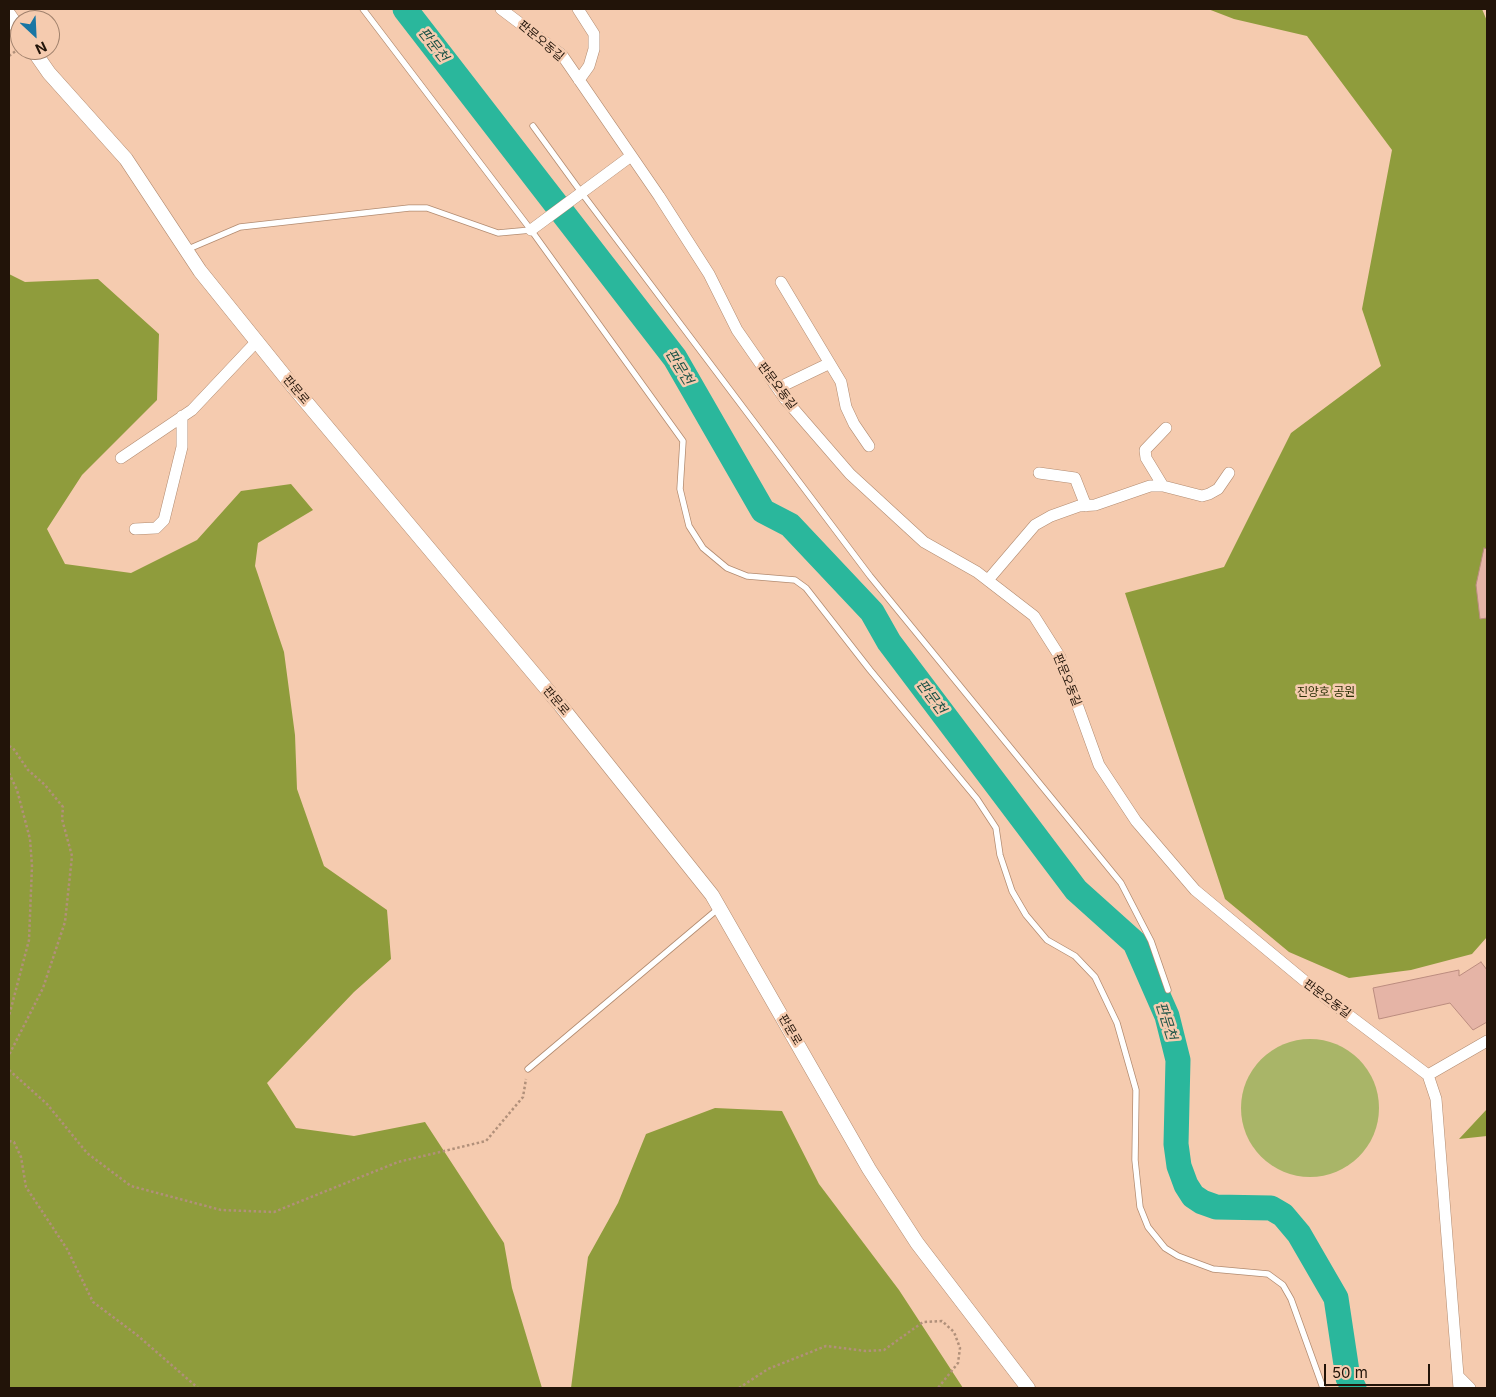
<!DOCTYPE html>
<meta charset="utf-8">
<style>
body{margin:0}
#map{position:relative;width:1496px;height:1397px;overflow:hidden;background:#f5cbaf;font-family:Inter,sans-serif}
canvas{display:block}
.frame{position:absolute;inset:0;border:10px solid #221409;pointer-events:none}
.north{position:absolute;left:10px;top:10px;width:50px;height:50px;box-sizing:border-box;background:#f5cbaf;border:1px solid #a1826d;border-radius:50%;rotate:155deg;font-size:14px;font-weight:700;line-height:20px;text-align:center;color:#221409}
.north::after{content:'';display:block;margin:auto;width:18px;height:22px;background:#1976a4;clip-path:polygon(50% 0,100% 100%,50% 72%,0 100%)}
.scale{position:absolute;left:1324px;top:1364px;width:106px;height:22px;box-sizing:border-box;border:2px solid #221409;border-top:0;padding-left:6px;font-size:15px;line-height:18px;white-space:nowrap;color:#221409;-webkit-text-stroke:4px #f5cbaf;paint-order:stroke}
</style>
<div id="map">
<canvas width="1496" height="1397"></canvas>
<div class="frame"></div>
<div class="north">N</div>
<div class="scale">50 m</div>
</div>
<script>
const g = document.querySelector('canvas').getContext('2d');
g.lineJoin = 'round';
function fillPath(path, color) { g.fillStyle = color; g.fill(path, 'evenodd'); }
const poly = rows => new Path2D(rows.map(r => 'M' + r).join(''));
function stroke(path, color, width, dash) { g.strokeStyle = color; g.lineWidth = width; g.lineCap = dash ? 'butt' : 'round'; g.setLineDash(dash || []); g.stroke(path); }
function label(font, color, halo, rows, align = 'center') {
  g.font = font + ' Inter,"Noto Sans KR",sans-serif'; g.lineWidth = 5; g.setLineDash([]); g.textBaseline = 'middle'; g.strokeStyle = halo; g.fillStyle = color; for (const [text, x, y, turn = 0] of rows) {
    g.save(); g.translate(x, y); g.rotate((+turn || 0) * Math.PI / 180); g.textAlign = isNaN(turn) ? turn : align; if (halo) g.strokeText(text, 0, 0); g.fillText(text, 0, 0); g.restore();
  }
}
fillPath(poly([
 '1241 1108a69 69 0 1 1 138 0a69 69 0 1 1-138 0Z'
]), '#a9b568');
fillPath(poly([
 [1208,9,1482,9,1487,21,1487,937,1472,954,1411,970,1349,978,1289,952,1225,899,1125,593,1224,567,1291,433,1381,366,1362,309,1392,150,1307,36,1234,19],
 [9,274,25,282,98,279,159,334,157,400,82,475,47,529,65,564,131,573,197,540,241,491,291,484,313,510,258,543,255,566,284,652,295,735,297,789,324,866,387,910,391,959,354,992,267,1083,296,1128,354,1136,425,1122,504,1243,512,1288,542,1388,9,1388],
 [715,1108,782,1111,819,1184,899,1290,963,1388,571,1388,588,1257,618,1203,646,1134],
 [1487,1109,1487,1136,1459,1139]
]), '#8f9c3c');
stroke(poly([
 [405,9,675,358,763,511,790,525,872,612,889,642,1076,890,1135,943,1167,1016,1178,1060,1176,1144,1179,1166,1186,1185,1193,1196,1202,1202,1216,1207,1271,1208,1283,1215,1299,1234,1336,1298,1348,1378,1354,1388]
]), '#2ab79c', 25);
const building = poly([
 [1484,548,1487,549,1487,618,1480,619,1476,585,1484,548],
 [1481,962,1487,970,1487,1022,1473,1030,1450,1003,1379,1019,1373,988,1459,970,1459,976,1481,962]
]);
fillPath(building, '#e5b4a6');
stroke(building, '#bb8c7f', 1);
const service = poly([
 [363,9,531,230,683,441,680,489,689,526,703,548,727,568,747,576,795,580,806,588,870,670,977,799,996,828,1000,855,1012,891,1026,915,1047,940,1075,956,1095,977,1117,1023,1136,1090,1135,1160,1140,1207,1148,1227,1165,1248,1178,1256,1213,1269,1268,1274,1283,1285,1291,1299,1323,1388],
 [533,126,581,192,870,576,1121,883,1151,941,1168,990],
 [186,250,240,227,409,208,427,208,498,233,531,230],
 [528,1069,719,908]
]);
const minor = poly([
 [501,9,562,55,659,196,709,274,737,330,785,399,850,474,924,542,977,572,1034,616,1060,657,1099,765,1136,821,1195,890,1318,992,1428,1075,1436,1099,1459,1388],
 [578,9,594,34,594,49,589,66,579,80],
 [531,230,631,156],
 [781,282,841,382,846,407,854,424,869,446],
 [778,388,828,364],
 [121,458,192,410,257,341],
 [1039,473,1075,478,1086,506],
 [1163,486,1146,458,1145,450,1166,428],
 [135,529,156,528,164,520,182,447,182,416],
 [988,580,1035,525,1051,516,1079,506,1095,505,1150,486,1163,486,1202,496,1209,494,1218,489,1229,473],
 [1428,1075,1487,1041],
 [1458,1376,1470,1388]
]);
const tertiary = poly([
 [9,15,20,31],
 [33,50,49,73,126,159,200,271,291,384,561,706,712,895,869,1169,917,1243,1028,1388]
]);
stroke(service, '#b28b70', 7);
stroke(minor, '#b28b70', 12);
stroke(tertiary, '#b28b70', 15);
stroke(poly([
 [9,56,20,48],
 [9,746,13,748,28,770,45,785,63,807,62,819,72,856,65,922,43,988,9,1055],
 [9,773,17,790,30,839,32,866,29,940,9,1016],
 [9,1070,47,1104,87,1153,131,1186,221,1210,274,1212,398,1162,486,1141,523,1097,526,1079],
 [9,1141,14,1142,21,1157,26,1187,67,1249,93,1302,137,1335,198,1388],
 [739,1388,768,1369,826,1346,866,1351,884,1350,923,1322,942,1321,954,1332,960,1348,958,1363,938,1388]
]), '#b1907a', 2.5, [2.5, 2.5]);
stroke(service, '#fff', 5.5);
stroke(minor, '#fff', 11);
stroke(tertiary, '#fff', 14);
label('12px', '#221409', '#f5cbaf', [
 ["판문오동길",541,41,40],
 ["판문오동길",777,386,53],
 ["판문로",296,390,50],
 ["판문오동길",1067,680,68],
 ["판문로",556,701,50],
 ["판문오동길",1327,999,37],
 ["판문로",790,1030,60]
]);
label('12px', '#2c3107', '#f5cbaf', [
 ["진양호 공원",1326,692]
]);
label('italic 14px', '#1a5145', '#f5cbaf', [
 ["판문천",433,45,52],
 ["판문천",679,367,58],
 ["판문천",931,697,53],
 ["판문천",1166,1021,72]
]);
</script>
